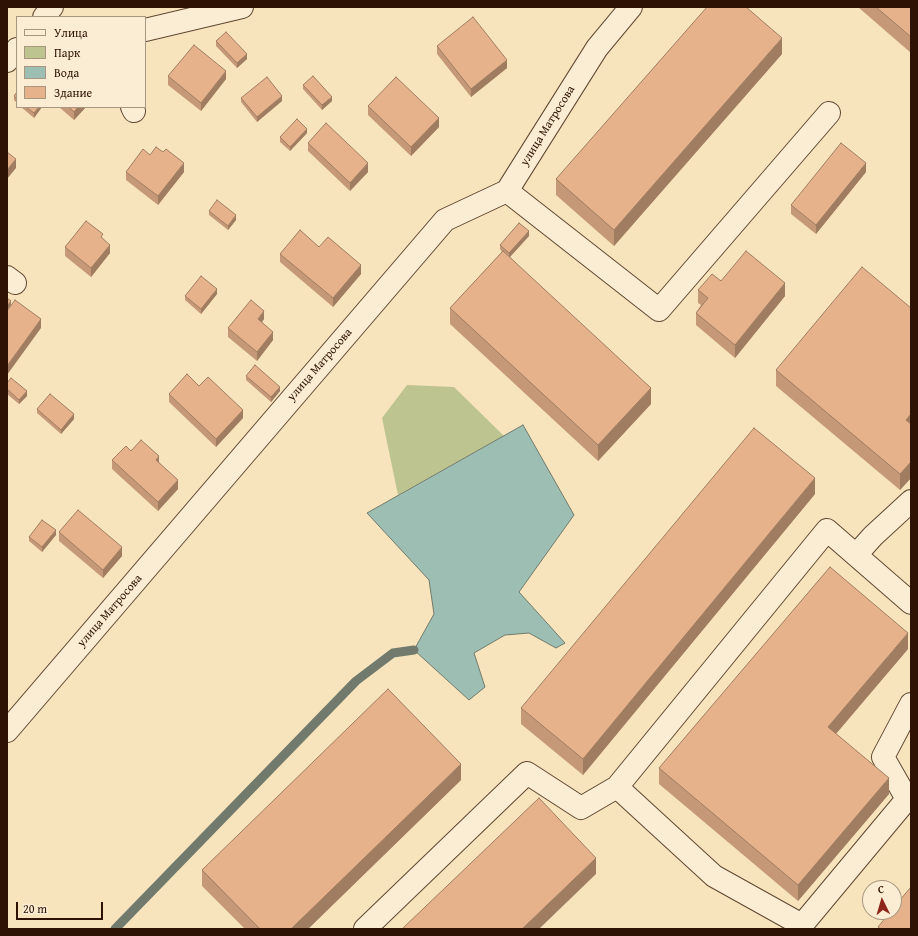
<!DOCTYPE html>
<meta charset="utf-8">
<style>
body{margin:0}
#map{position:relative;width:918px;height:936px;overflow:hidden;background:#f7e4bc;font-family:"Gentium Book Plus",serif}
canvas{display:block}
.frame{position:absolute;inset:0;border:8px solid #2e1304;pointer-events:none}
.legend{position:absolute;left:16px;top:16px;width:130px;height:92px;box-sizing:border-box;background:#faedd3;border:1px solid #a89680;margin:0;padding:5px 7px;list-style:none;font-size:12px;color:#2e1304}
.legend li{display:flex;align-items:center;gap:8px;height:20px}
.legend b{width:20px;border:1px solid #a89680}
.north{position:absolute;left:862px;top:880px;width:40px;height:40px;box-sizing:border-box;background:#faedd3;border:1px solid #a89680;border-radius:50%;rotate:355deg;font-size:11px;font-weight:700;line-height:16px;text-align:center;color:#2e1304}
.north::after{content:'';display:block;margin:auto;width:14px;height:18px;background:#8f2418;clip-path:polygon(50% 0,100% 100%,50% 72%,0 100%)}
.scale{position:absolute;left:16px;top:902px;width:87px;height:18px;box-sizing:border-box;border:2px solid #2e1304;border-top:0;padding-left:5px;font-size:12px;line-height:14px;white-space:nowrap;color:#2e1304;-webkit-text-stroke:3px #faedd3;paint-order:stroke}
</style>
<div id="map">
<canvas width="918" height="936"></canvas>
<div class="frame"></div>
<ul class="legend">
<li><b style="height:5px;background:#faedd3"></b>Улица</li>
<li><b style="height:11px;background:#bec48f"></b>Парк</li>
<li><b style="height:11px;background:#9dbeb2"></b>Вода</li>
<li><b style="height:11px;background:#e5b28b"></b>Здание</li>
</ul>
<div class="north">С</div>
<div class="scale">20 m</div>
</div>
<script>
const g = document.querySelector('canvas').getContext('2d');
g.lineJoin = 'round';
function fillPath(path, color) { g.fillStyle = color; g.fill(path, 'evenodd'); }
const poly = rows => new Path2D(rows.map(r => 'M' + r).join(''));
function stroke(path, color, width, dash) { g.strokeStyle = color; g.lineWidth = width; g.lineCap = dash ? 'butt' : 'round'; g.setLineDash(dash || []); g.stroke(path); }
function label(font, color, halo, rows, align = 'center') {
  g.font = font + ' "Gentium Book Plus",serif'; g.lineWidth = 3; g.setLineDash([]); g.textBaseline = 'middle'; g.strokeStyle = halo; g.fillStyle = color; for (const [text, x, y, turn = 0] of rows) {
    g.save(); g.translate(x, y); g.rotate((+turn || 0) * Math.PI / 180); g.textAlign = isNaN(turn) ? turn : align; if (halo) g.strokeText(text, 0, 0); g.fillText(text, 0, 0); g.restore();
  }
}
fillPath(poly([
 [407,385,454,387,504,436,398,495,382,418]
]), '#bec48f');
const water = poly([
 [523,425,574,515,519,592,565,643,556,648,529,633,505,635,474,653,485,687,469,700,414,650,434,614,429,580,367,513,523,425]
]);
fillPath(water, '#9dbeb2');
stroke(water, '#717a6c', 1);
stroke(poly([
 [115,929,356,681,393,653,414,650]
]), '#717a6c', 9);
const minor = poly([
 [44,17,52,7],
 [145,30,242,7],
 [7,61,17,49],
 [132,107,134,111],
 [507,191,659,310,829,113],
 [7,277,15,283],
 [856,555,873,536,911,501],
 [7,731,445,220,507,191,597,48,631,7],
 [617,787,714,876,802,925,907,799,883,757,911,704],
 [365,929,527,773,581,808,617,787,827,530,911,603]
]);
stroke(minor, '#604732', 24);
stroke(minor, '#faedd3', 22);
fillPath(poly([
 [858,7,911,7,911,53],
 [216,41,247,59,237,68,216,46],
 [437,46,507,68,471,97,437,54],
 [782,54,614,246,556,195,556,179],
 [168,76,226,79,201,111,168,85],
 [303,85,332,101,322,110,303,89],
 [17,92,17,103,14,100,14,96],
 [241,98,282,101,257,122,241,102],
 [368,106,439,127,411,156,368,115],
 [21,107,42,107,34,118],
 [59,107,86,107,74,120],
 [307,133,290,151,280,142,280,137],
 [308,143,368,172,350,191,308,151],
 [163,152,184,172,158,205,126,180,126,172,150,155],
 [866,172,816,234,791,214,791,205],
 [209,211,236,220,228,230,209,215],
 [529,236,510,257,651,404,598,461,450,324,450,308,502,252,500,249,500,245],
 [103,239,110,253,91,277,65,256,65,247],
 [319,247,361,274,333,307,280,262,280,254],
 [721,281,785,296,735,358,696,325,696,313,701,305,698,303,698,290],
 [217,294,201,314,185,300,185,296],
 [911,308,911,478,900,490,776,386,776,370],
 [264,319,262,322,273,340,257,361,228,337,228,328],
 [246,376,280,391,271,402,246,380],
 [7,383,27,396,19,404,7,394],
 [199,386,243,418,216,447,169,402,169,394],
 [37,409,74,419,61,434,37,413],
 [131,451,159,462,178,489,158,511,112,469,112,460],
 [815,494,583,775,521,724,521,708],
 [59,532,122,556,103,578,59,541],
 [56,535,42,552,29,541,29,537],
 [908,649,836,734,889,794,798,901,659,784,659,768],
 [461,780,308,929,245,929,202,886,202,870]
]), '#c59978');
fillPath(poly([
 [782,38,782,54,614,246,614,230],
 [247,54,247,59,237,68,237,63],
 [507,60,507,68,471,97,471,89],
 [226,71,226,79,201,111,201,103],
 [282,96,282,101,257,122,257,117],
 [332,97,332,101,322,110,322,105],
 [39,107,42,107,34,118,34,113],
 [78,107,86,107,74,120,74,112],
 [439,118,439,127,411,156,411,147],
 [307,129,307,133,290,151,290,147],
 [16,159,16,168,7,179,7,170],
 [184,163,184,172,158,205,158,196],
 [368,163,368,172,350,191,350,183],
 [866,163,866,172,816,234,816,225],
 [236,215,236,220,228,230,228,226],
 [529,231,529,236,509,258,509,253],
 [110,245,110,253,91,277,91,268],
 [361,265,361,274,333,307,333,298],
 [785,283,785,296,735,358,735,345],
 [217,289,217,294,201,314,201,309],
 [11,301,11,305,7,310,7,306],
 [264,311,264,319,258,328,258,319],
 [41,319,41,328,7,375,7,366],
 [273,332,273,340,257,361,257,352],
 [280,387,280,391,271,402,271,397],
 [651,388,651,404,598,461,598,445],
 [27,391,27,396,19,404,19,400],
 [243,410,243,418,216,447,216,439],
 [74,414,74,419,61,434,61,430],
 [911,414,911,430,906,420],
 [159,456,159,465,156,460],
 [911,462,911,478,900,490,900,474],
 [815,478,815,494,583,775,583,759],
 [178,480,178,489,158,511,158,502],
 [56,530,56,535,42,552,42,547],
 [122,547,122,556,103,578,103,570],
 [908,633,908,649,828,743,828,727],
 [461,764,461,780,308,929,291,929],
 [889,778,889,794,798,901,798,885],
 [596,858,596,874,539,929,522,929]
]), '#a07d61');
const building = poly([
 [707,7,746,7,782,38,614,230,556,179,707,7],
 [876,7,911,7,911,37,876,7],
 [473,17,507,60,471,89,437,46,473,17],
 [226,32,247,54,237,63,216,41,226,32],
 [194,45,226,71,201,103,168,76,194,45],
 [313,76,332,97,322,105,303,85,313,76],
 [267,77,282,96,257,117,241,98,267,77],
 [396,77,439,118,411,147,368,106,396,77],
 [17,92,17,99,14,96,17,92],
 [26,107,39,107,34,113,26,107],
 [69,107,78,107,74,112,69,107],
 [297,119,307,129,290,147,280,137,297,119],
 [326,123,368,163,350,183,308,143,326,123],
 [841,143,866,163,816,225,791,205,841,143],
 [156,147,163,152,166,149,184,163,158,196,126,172,143,149,150,155,156,147],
 [7,152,16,159,7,170,7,152],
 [217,200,236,215,228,226,209,211,217,200],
 [86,221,103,234,101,237,110,245,91,268,65,247,86,221],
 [519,223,529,231,509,253,500,245,519,223],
 [300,230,319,247,328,237,361,265,333,298,280,254,300,230],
 [503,251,651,388,598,445,450,308,503,251],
 [746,251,785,283,735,345,696,313,708,298,698,290,712,274,721,281,746,251],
 [862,267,911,308,911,414,906,420,911,424,911,462,900,474,776,370,862,267],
 [201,276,217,289,201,309,185,296,201,276],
 [7,298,11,301,7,306,7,298],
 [15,300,41,319,7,366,7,311,15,300],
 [251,300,264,311,258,319,273,332,257,352,228,328,251,300],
 [255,365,280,387,271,397,246,376,255,365],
 [187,374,199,386,208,377,243,410,216,439,169,394,187,374],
 [11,378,27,391,19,400,7,389,7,383,11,378],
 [50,394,74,414,61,430,37,409,50,394],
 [754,428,815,478,583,759,521,708,754,428],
 [141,440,159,456,156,460,178,480,158,502,112,460,126,446,131,451,141,440],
 [78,510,122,547,103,570,59,532,78,510],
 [42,520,56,530,42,547,29,537,42,520],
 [830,567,908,633,828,727,889,778,798,885,659,768,830,567],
 [388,689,461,764,291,929,260,929,202,870,388,689],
 [539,798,596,858,522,929,402,929,539,798],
 [911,887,911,929,881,929,878,927,890,912,894,912,894,907,911,887]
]);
fillPath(building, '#e5b28b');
stroke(building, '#a07d61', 1);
label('12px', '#2e1304', '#faedd3', [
 ["улица Матросова",548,126,-58],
 ["улица Матросова",320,365,-49],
 ["улица Матросова",110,611,-49]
]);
</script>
